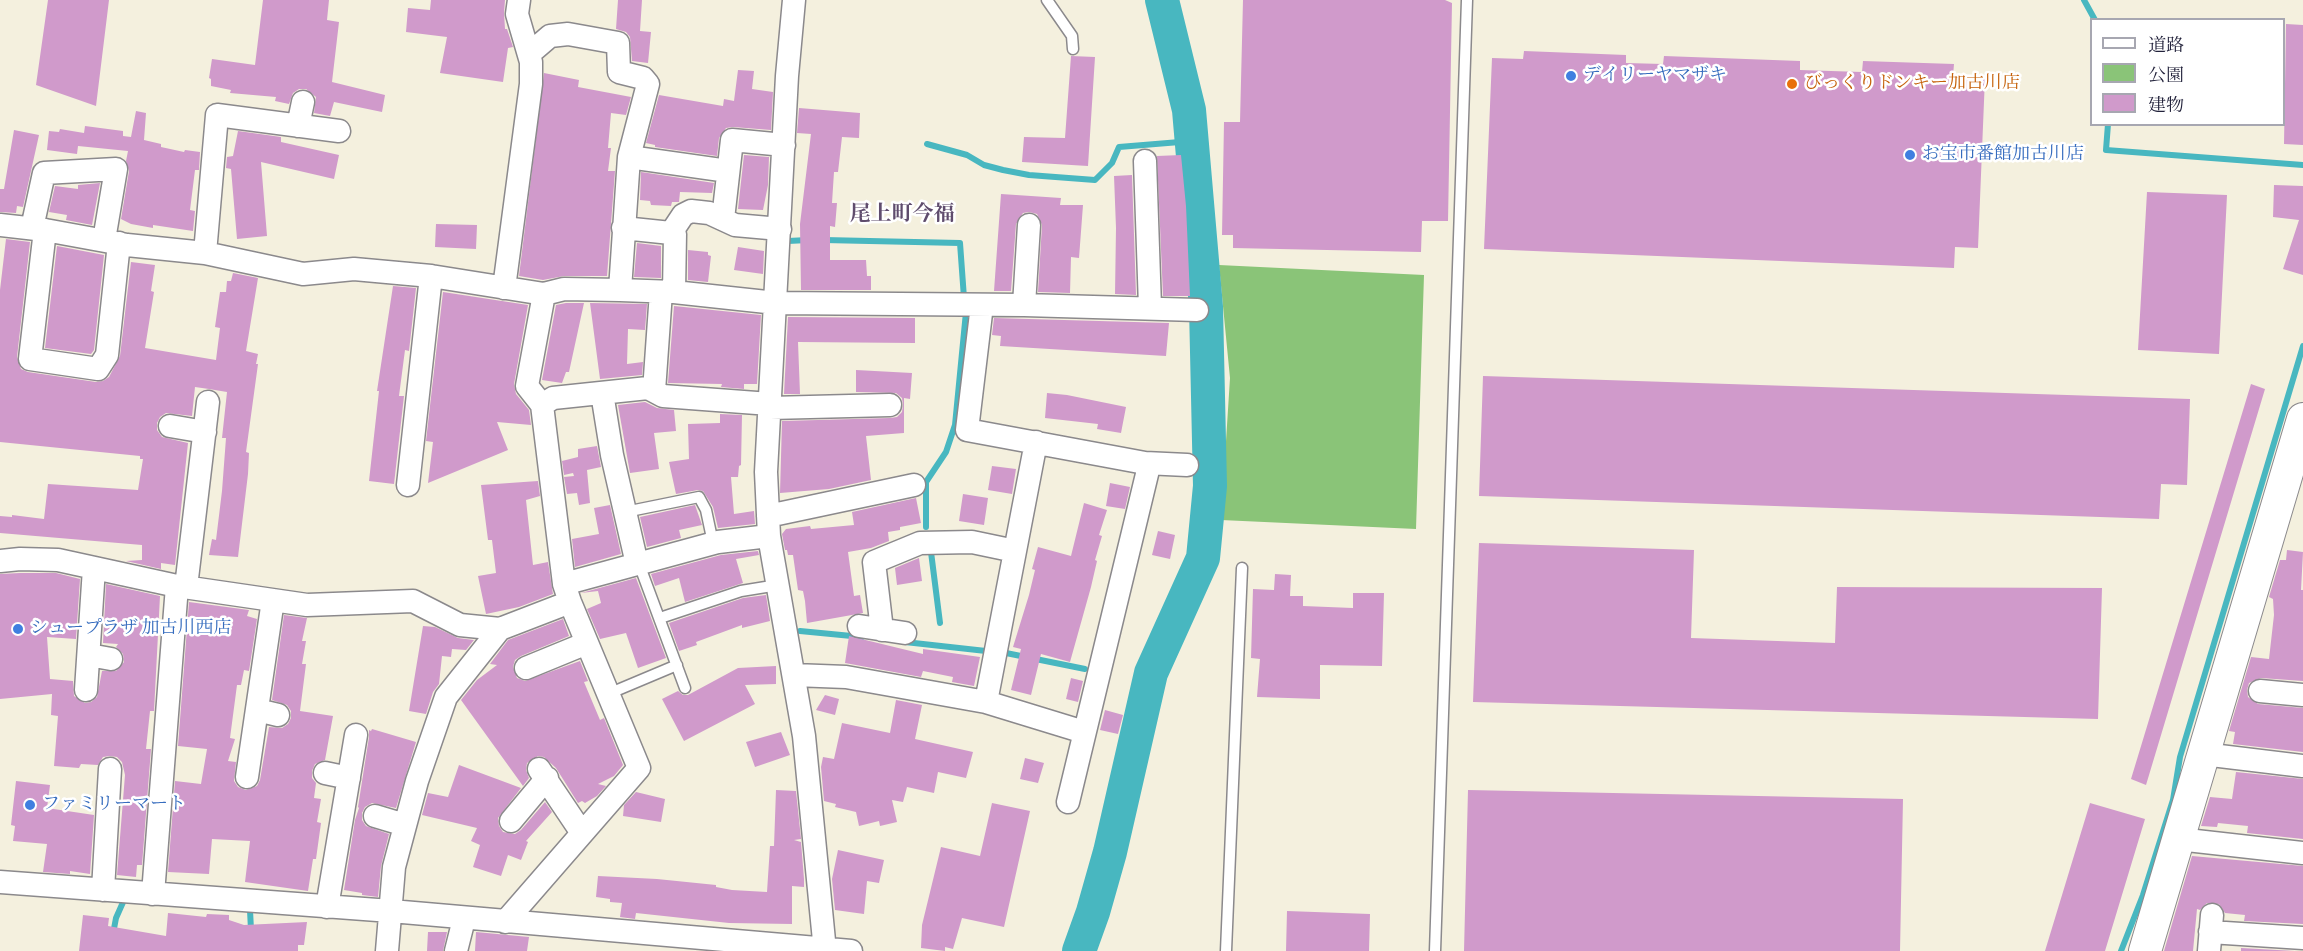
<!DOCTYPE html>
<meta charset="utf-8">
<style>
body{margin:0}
#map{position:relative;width:2303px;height:951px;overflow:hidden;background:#f4f0de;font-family:Alegreya,"Noto Serif JP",serif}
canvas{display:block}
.legend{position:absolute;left:2090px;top:18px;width:195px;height:108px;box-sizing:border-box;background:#fff;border:2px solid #a7a7b1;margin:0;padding:8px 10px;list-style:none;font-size:18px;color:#22223b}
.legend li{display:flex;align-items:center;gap:12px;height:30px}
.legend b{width:30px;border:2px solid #a7a7b1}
</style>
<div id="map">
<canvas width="2303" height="951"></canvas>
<ul class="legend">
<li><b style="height:8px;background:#fff"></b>道路</li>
<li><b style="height:16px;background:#8ac478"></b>公園</li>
<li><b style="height:16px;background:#d09acb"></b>建物</li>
</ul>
</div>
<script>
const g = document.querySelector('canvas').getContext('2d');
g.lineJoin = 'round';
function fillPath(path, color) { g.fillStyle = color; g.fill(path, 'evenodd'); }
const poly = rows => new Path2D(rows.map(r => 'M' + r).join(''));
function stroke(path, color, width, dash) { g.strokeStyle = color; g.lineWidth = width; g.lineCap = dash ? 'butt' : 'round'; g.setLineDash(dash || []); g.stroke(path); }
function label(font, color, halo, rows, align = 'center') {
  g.font = font + ' Alegreya,"Noto Serif JP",serif'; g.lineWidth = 5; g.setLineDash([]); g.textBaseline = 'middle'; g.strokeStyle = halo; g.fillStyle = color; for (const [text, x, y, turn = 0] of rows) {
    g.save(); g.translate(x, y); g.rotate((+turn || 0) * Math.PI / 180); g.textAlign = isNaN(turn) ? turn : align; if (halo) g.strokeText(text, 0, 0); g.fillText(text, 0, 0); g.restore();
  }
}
fillPath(poly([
 [1219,265,1424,275,1416,529,1221,520,1230,378]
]), '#8ac478');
stroke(poly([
 [2084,0,2095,20],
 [2108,124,2106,150,2303,165],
 [927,144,967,155,984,165,1003,170,1029,175,1095,180,1112,163,1119,147,1192,141],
 [824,240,960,243,964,298],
 [788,241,808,240],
 [926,527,926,482,946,452,955,425,966,312],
 [931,552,940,623],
 [800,631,862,637],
 [905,642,986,651],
 [1006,653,1085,669],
 [250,910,251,930],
 [113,934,116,918,124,900],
 [2121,951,2143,895,2173,800,2180,757,2303,346]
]), '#48b7c0', 6);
stroke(poly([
 [1079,951,1093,912,1110,852,1151,673,1203,558,1210,486,1206,307,1189,110,1162,0]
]), '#48b7c0', 34);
fillPath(poly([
 [48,0,109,0,96,106,36,85],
 [263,0,329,0,327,20,339,22,332,82,385,95,382,112,334,102,330,116,314,113,316,97,306,89,299,89,293,93,289,104,275,101,276,97,230,93,231,90,211,86,211,79,209,78,212,59,255,65],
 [431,0,505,0,504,13,505,29,507,29,513,47,508,48,503,82,440,73,447,37,406,32,408,8,430,10],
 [618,0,642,0,640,31,651,32,648,63,632,61,630,37,626,32,616,29],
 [1243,0,1445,0,1452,3,1448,221,1422,221,1421,252,1233,248,1233,235,1222,235,1224,122,1240,122],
 [2286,24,2303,25,2303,145,2284,144],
 [1524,51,1626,55,1626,63,1663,64,1664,56,1800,61,1800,70,1862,72,1863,61,1954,64,1953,76,1985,77,1978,248,1955,247,1954,268,1484,249,1492,58,1523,59],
 [1071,56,1095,57,1088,166,1022,162,1024,137,1065,138],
 [738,70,754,71,752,89,773,92,771,130,733,127,726,128,719,138,717,156,655,147,655,145,646,143,659,95,723,106,724,99,734,101],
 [544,73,579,80,578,87,631,97,626,115,611,113,608,148,611,148,608,171,615,171,607,276,564,276,543,280,519,276],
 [799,108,860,113,859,138,842,137,838,172,834,172,832,203,837,203,835,227,830,226,830,260,866,260,867,276,871,276,871,290,801,290,800,224,811,134,797,133],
 [136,111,146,113,144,140,161,144,161,147,184,152,185,150,200,152,199,170,195,170,190,210,195,211,193,231,153,225,153,228,131,224,121,219,129,171,126,161,128,151,78,146,77,154,47,150,49,131,59,132,60,129,84,133,85,126,123,131,123,136,131,137],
 [14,130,39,135,23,207,17,206,16,213,0,212,0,189,4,189],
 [238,131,281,137,281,142,339,155,334,179,261,162,267,236,237,239,231,169,226,168,227,157,233,156],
 [744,155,769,157,768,185,763,210,738,209],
 [1181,155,1186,206,1190,296,1163,296,1157,156],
 [641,172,714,183,712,193,680,192,679,202,672,202,671,206,651,205,650,201,640,200],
 [1132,175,1136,295,1115,294,1116,228,1114,176],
 [100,183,92,225,66,220,67,215,49,212,55,186,78,189,78,185],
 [2274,185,2303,186,2303,275,2283,269,2299,220,2273,217],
 [2147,192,2227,195,2219,354,2138,350],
 [1001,194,1061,198,1060,205,1083,205,1079,258,1071,257,1070,293,1038,292,1042,225,1037,214,1029,212,1023,213,1016,224,1011,291,994,291],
 [436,224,477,225,476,249,435,247],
 [6,239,30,242,17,357,21,369,28,372,96,382,103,381,109,377,120,356,131,262,155,265,151,291,154,292,145,348,216,360,220,328,215,327,220,292,226,292,227,281,231,281,233,273,258,278,246,351,258,354,256,364,258,364,246,452,249,453,248,474,238,557,209,555,212,539,216,540,222,491,226,438,222,438,227,392,209,389,195,387,192,416,166,413,160,417,157,423,157,430,162,437,188,443,175,565,161,563,161,569,126,561,142,560,142,545,0,533,0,516,12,517,12,515,44,519,48,484,138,490,143,459,140,459,140,456,0,442,0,290],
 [637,243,661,246,661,278,634,277],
 [57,246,104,255,94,350,91,354,45,348],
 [738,247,764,251,763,274,734,270],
 [688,250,708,252,708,255,711,256,708,282,688,280],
 [393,286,416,288,409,351,405,350,399,396,404,396,394,484,369,481,379,391,377,391],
 [443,292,528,305,514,384,516,394,529,410,531,425,497,422,508,450,428,483,433,442,426,441],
 [566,303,584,303,569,372,566,372,562,383,542,380,556,305],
 [590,303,647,304,645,330,628,329,627,364,643,362,642,375,600,379],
 [674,306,761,315,757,384,744,384,744,389,721,387,722,384,668,383],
 [788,317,915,318,915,343,798,342,800,394,784,394],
 [994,318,1169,323,1166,356,1000,346,1001,336,992,335],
 [856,370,912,373,910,399,904,398,904,433,866,436,871,480,829,489,780,493,782,421,890,418,897,417,902,412,903,405,902,398,896,393,856,392],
 [1483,376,2190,399,2187,485,2161,484,2159,519,1479,496],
 [2251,384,2265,389,2146,785,2131,779],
 [1047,393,1067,395,1126,407,1121,433,1097,429,1098,424,1045,418],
 [645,402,657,408,674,410,676,431,654,433,659,469,630,473,618,405],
 [720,414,742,415,741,465,739,466,738,477,731,477,734,514,754,511,755,524,718,528,713,507,703,491,698,490,676,494,669,462,689,459,688,424,720,423],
 [597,446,601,467,587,470,590,503,579,505,577,493,567,494,564,477,574,476,573,473,564,475,562,461,578,457,578,449],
 [992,466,1016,469,1012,494,988,490],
 [538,481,540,496,526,500,533,565,548,562,553,594,519,607,486,614,478,576,496,573,492,540,488,540,481,485],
 [1110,483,1130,487,1125,509,1106,506],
 [963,494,988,498,984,525,959,521],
 [916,498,921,523,900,527,900,530,888,532,889,541,871,548,848,552,854,596,860,595,863,613,807,623,805,601,803,591,798,590,793,555,788,555,787,550,785,550,782,534,786,529,810,526,811,529,854,525,852,512],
 [1084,503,1107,510,1099,535,1102,536,1095,560,1097,561,1091,587,1070,662,1041,654,1031,695,1011,690,1021,649,1013,647,1029,595,1035,570,1032,569,1038,547,1071,556],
 [610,505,621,554,575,567,572,539,599,534,594,508],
 [695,505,702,525,679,530,681,538,647,547,640,517],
 [1158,531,1175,535,1170,559,1152,555],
 [1479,543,1694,550,1691,638,1835,643,1837,587,2102,588,2098,719,1473,702],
 [2287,550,2303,552,2301,590,2303,590,2303,681,2261,678,2249,683,2247,690,2248,697,2258,704,2303,708,2303,752,2233,744,2235,732,2229,731,2251,657,2269,659,2274,615,2273,599,2269,597,2280,560,2286,560],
 [758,551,759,555,736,559,743,583,685,602,679,578,655,586,651,574,721,555],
 [919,558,922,581,897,585,895,568],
 [20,573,56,573,80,579,76,639,47,637,50,679,73,681,74,696,85,703,91,702,97,697,102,671,116,671,124,662,123,654,116,647,118,644,103,643,106,584,160,596,154,711,150,711,146,749,151,749,142,865,137,865,136,877,117,875,125,775,122,762,117,757,110,756,103,757,98,765,81,764,79,768,54,766,58,716,51,715,52,694,0,699,0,574],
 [1275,574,1291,575,1290,596,1303,596,1303,606,1353,608,1353,593,1384,593,1382,666,1320,665,1320,699,1257,697,1260,659,1251,658,1253,589,1274,590],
 [636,578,666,658,638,668,626,633,600,639,587,609,601,603,598,591,581,593],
 [766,595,770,621,742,628,742,625,696,642,697,645,679,651,669,623,743,598],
 [189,602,249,610,247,616,257,619,249,671,244,670,241,685,237,685,230,738,235,739,228,761,236,762,234,781,238,787,246,790,257,786,260,780,269,727,282,728,288,724,291,718,291,711,287,705,272,700,284,615,307,618,302,641,306,641,302,664,306,664,300,711,333,716,325,760,315,764,312,771,312,778,316,783,314,798,321,799,317,822,321,823,316,859,313,859,308,891,245,882,250,841,212,839,209,874,168,872,175,781,201,784,207,749,178,746],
 [563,619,569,636,521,656,515,660,513,667,517,678,525,681,580,661,588,681,584,682,600,720,604,718,623,765,614,776,598,784,606,786,597,796,585,803,582,801,578,803,556,768,544,757,538,756,527,763,526,770,529,778,523,786,461,700,477,680,497,665,490,664,508,640],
 [423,626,435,627,458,638,474,640,466,650,452,649,451,657,442,656,439,684,433,692,426,714,409,711],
 [849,636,923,654,923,649,980,657,974,686,952,682,953,677,923,671,921,677,845,663],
 [776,666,776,684,745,685,755,704,684,741,662,699,678,691,683,695,688,695,738,668],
 [1071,678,1083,681,1078,702,1066,699],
 [825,695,839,699,835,715,816,710],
 [896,700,922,705,915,739,973,752,966,778,938,772,934,793,907,787,903,802,892,800,897,822,880,826,879,821,859,826,856,812,835,807,836,804,824,801,821,767,823,757,834,759,842,723,890,733],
 [1105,710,1123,715,1118,734,1100,730],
 [372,729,416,742,396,808,372,803,365,807,362,813,362,820,366,826,389,834,381,866,378,897,362,895,362,893,344,890,355,820,359,808,358,807,369,737,369,730,371,731],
 [781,732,790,755,755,767,746,742],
 [1025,758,1044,763,1038,783,1020,779],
 [459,765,521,788,498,818,499,826,503,832,515,834,521,830,545,802,552,812,526,841,528,842,521,860,508,855,501,876,473,867,480,845,471,841,477,828,422,815,428,793,448,797],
 [2236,772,2303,779,2303,839,2247,833,2248,826,2218,823,2217,827,2201,826,2210,797,2232,799],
 [16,781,50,785,47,808,94,815,90,874,70,871,70,874,43,872,47,844,13,841,15,826,11,825],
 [776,790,796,791,801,839,794,840,801,842,804,879,804,887,792,886,792,924,729,923,636,913,635,919,620,917,622,903,610,902,610,899,596,897,598,876,657,879,716,885,716,887,732,890,767,892,770,846,774,846],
 [1468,790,1903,799,1900,951,1464,951],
 [636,792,665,799,661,822,623,816,624,805],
 [992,803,1030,811,1004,927,962,918,953,949,945,947,945,951,921,948,922,925,941,847,980,856],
 [2090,803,2145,819,2105,951,2045,951],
 [838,850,884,860,879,883,867,881,864,914,835,910,832,879],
 [2192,856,2303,866,2303,924,2244,921,2245,915,2225,913,2219,904,2207,903,2200,910,2197,909,2193,951,2164,951],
 [1287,911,1370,914,1369,951,1286,951],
 [168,913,206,917,207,914,229,915,229,920,244,925,307,922,304,945,298,945,298,951,79,951,83,915,109,918,108,926,166,936],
 [428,932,447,932,443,951,427,951],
 [476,932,529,937,527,951,475,951],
 [2241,948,2295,951,2241,951]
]), '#d09acb');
const lane = poly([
 [1047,0,1072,36,1073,49],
 [625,512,699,497,706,510,713,543],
 [639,564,685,688],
 [660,618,741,591,778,585],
 [608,694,677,665],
 [1226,951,1242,568],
 [1435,951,1467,0]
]);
const street = poly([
 [794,0,787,76,766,472,769,536,804,736,825,951],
 [529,54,550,36,568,34,618,43,619,72,643,78,648,84,629,157,620,290],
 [298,126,303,102],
 [629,157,728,171],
 [1145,161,1150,307],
 [723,219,732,140,784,145],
 [0,225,45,230,127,245,205,253,303,274,354,269,431,276,544,294,564,289,620,290,674,292,776,303,1024,305,1197,310],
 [32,228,44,173,116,169,104,240],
 [623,228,671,233,683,215,691,211,709,213,735,225,780,229],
 [45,230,30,359,98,369,107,355,119,243],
 [671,233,675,234,674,292],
 [205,253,217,115,339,131],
 [504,288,531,84,531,62,517,14,519,0],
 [982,305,967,430,1145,463,1148,470,1068,802],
 [1024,305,1029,225],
 [654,391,661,292],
 [602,393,612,455,637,564],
 [542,405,553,398,648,388,663,396,770,404],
 [770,408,890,405],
 [170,426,205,432],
 [1145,463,1187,465],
 [408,485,431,276],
 [768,516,914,485],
 [0,561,20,559,58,560,177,586,307,605,413,601,460,625,500,629,570,602],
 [564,584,718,542,769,536],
 [186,587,208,402],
 [859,626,905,633],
 [882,630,874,562,920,543,972,542,1015,551],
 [89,655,111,659],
 [526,668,587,643],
 [794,675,846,677,986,702,1084,732],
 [86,690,94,568],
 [2260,691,2303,695],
 [986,702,1036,442],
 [257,710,278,715],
 [2203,754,2303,766],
 [539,769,582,833],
 [325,773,349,778],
 [247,777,273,600],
 [375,816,405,825],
 [511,821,547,778],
 [2178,839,2303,853],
 [0,882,391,911,851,951],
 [103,890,110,769],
 [153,894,177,586],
 [327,907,356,735],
 [505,922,639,768,570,602,564,584,542,405,527,386,544,294],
 [2210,932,2303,938],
 [387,951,394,867,417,781,446,697,500,629],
 [456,951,464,919],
 [2209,951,2212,915]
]);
const secondary = poly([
 [2145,951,2303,419]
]);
stroke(lane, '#8b898c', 13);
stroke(street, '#8b898c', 25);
stroke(secondary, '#8b898c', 34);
stroke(lane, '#fff', 10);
stroke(street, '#fff', 22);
stroke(secondary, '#fff', 32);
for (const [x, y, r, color] of [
 [1571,76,6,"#3f7fe0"],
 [1792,84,6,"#e8710a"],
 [1910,155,6,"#3f7fe0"],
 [18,629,6,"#3f7fe0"],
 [30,805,6,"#3f7fe0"]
]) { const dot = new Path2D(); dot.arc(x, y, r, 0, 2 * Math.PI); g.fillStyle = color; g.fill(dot); stroke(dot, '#fff', 2); }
label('18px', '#366cbe', '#fff', [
 ["デイリーヤマザキ",1583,76],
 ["お宝市番館加古川店",1922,155],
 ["シュープラザ 加古川西店",30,629],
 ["ファミリーマート",42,805]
], 'left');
label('18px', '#c56008', '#fff', [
 ["びっくりドンキー加古川店",1804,84]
], 'left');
label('bold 21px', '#5f4c6d', '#fff', [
 ["尾上町今福",902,215]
]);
</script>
